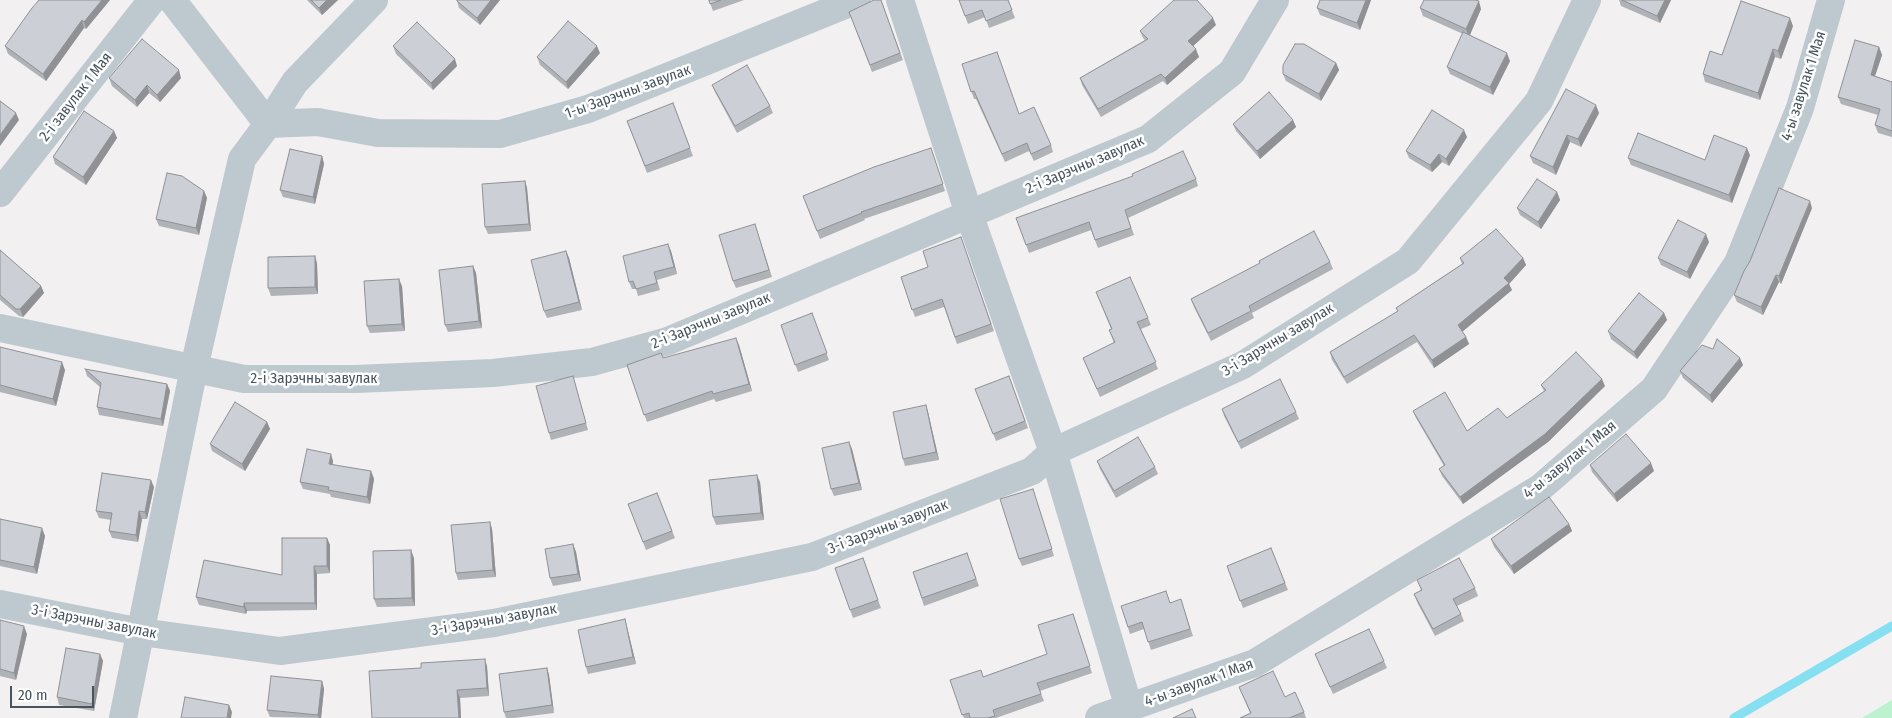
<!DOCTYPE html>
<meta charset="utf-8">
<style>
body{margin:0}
#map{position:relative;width:1892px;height:718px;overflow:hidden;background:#f2f0f0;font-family:"Fira Sans Condensed",sans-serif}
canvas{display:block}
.scale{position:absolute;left:10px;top:686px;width:84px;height:22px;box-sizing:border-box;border:2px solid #47545e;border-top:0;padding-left:6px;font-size:15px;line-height:18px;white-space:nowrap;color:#47545e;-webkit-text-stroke:4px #fff;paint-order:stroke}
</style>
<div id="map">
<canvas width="1892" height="718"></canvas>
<div class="scale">20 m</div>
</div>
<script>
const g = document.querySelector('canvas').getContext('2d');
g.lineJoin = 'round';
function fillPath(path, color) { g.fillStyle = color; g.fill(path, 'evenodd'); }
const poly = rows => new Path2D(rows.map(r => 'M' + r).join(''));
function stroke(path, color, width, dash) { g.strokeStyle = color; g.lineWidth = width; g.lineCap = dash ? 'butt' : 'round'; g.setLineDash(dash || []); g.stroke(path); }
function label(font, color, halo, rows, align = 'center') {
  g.font = font + ' "Fira Sans Condensed",sans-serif'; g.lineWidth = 5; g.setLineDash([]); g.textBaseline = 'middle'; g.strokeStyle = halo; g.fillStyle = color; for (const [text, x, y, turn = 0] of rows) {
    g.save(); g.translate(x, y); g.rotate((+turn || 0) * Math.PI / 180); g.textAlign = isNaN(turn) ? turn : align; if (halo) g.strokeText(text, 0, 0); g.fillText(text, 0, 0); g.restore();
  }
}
fillPath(poly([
 [1892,700,1892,718,1862,718]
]), '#bcf2cf');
stroke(poly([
 [1734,718,1892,626]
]), '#87e0f1', 9);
stroke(poly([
 [172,0,268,124],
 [900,0,969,214,1053,452,1129,708],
 [268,124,318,122,378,133,500,134,588,109,857,0],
 [0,193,152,0],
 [0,328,244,379,356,379,493,373,592,362,668,341,1148,139,1232,72,1275,0],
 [0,604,141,632,280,651,494,623,812,557,1032,471,1053,452,1243,365,1408,261,1539,101,1587,0],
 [123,718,194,368,242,159,268,124,295,82,374,0],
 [1099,718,1255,663,1540,488,1654,389,1738,263,1800,108,1831,0]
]), '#bdc8cf', 28);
fillPath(poly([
 [110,0,86,29,84,28,46,81,8,54,5,46],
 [307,0,338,0,322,15],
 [457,0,500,0,480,25,459,8,457,1],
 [709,0,744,0,713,11],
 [881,0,903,60,872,72,849,12],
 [959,0,1008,0,1015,18,989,28,985,17,968,24],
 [1320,0,1371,0,1360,30,1320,15,1317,8],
 [1619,0,1671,0,1660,23,1621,6],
 [1420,8,1481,9,1470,35,1510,61,1493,95,1450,74,1447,67,1463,34,1423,16],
 [1216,25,1193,46,1199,57,1167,85,1163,81,1101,117,1082,85,1080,78,1145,40,1143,38,1140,31],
 [1793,26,1781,59,1775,57,1760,100,1705,82,1703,74,1722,55],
 [393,46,457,66,433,90,396,54],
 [1879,47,1882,55,1875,76,1892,82,1892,137,1878,133,1875,125,1878,115,1841,104,1838,97],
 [600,53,568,89,540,65,537,57],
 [1336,63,1339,70,1321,101,1286,81,1283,74],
 [962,64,1019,114,1051,145,1053,152,1034,161,1029,151,1005,162,976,99,974,99],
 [109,78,181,78,160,102,149,93,137,107,112,86],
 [712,85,770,106,773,113,737,133,715,92],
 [673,103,693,156,647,173,627,121],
 [1599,113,1581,147,1570,142,1556,175,1533,163,1530,156],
 [1293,120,1296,127,1260,159,1236,131,1233,124],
 [114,131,117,138,86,185,55,164,53,157],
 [1467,137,1449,166,1442,162,1432,172,1409,158,1406,151],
 [931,148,945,191,864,219,865,220,820,239,803,196],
 [1750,155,1732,203,1631,165,1628,158,1705,160],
 [322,156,324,164,315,204,283,197,280,190],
 [1196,179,1198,186,1128,218,1134,235,1098,248,1091,230,1029,253,1016,218],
 [525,181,527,188,531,231,488,234,485,227],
 [204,191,207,198,199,235,159,226,156,219],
 [1557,192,1560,200,1541,229,1520,215,1517,208],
 [1812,208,1781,284,1779,282,1763,315,1737,302,1734,295],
 [755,224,772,277,736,288,733,281],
 [961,237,994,331,957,344,944,307,915,317,901,277,928,267],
 [1709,242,1690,279,1661,265,1658,258],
 [0,250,41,286,44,293,23,317,19,316,0,300],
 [566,251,569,258,582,310,547,318,544,311],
 [671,251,677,274,657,280,660,290,638,296,636,289,632,289,629,282],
 [1460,258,1523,258,1526,265,1509,284,1512,290,1462,331,1466,337,1469,344,1434,368,1417,342,1347,384,1332,360,1330,352,1398,312,1396,308,1462,264],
 [1259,261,1330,262,1333,269,1252,313,1254,318,1211,341,1194,307,1191,299,1260,264],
 [317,263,318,294,271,296,268,288],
 [473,266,476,273,482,328,448,332,445,325],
 [402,286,405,331,370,333,367,326],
 [1096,292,1148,318,1151,325,1141,329,1158,369,1100,397,1083,358,1114,343,1109,330,1111,329],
 [812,313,829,360,798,372,781,325],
 [1664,313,1667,320,1637,359,1611,339,1608,331],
 [739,345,752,391,716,402,714,399,647,422,627,365],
 [0,347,65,370,56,406,0,392],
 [1743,365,1712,403,1683,378,1680,371],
 [85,369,167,384,170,391,163,426,99,415,97,407,100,387,87,376],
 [1009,376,1028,428,996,441,975,389],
 [575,383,588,430,551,440,549,433],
 [1541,385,1605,386,1548,442,1463,504,1442,476,1439,469,1444,466,1416,418,1413,411,1467,431,1507,418,1544,391],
 [926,405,928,412,939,460,905,466,903,459],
 [1222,409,1296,412,1299,419,1241,449,1224,416],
 [267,422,270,429,245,471,212,451,210,444],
 [852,449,862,490,834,496,831,489],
 [333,461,333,465,371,471,374,479,370,504,331,497,330,494,303,489,300,482],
 [1097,461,1155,467,1158,474,1116,498,1100,469],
 [1590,465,1654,471,1617,502,1592,472],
 [760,482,764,520,716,525,713,517],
 [154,487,147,519,142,519,138,542,112,538,109,531,111,520,99,518,96,511],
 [1033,489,1054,556,1022,566,1019,559],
 [657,493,675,538,646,550,628,504],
 [0,519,45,536,37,574,0,566],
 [490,522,492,529,496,577,458,580,456,573],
 [1569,524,1572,531,1514,574,1494,547,1491,539],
 [327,538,330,545,330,573,317,574,317,610,247,611,246,614,199,605,196,597,282,575],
 [573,544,576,552,581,581,553,586,550,578],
 [1271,548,1288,590,1243,608,1227,566],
 [967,553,979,586,924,606,913,572],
 [414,558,415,606,377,607,374,599],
 [863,558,881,608,853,618,835,568],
 [1417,580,1475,588,1478,596,1457,606,1461,614,1464,621,1435,636,1417,602,1414,594,1421,590],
 [1170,602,1183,606,1193,636,1151,650,1144,629,1130,634,1121,606],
 [1073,614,1092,673,1040,691,1044,701,996,718,964,718,950,680,983,677,1047,654],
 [625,619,627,627,636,664,588,674,586,667],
 [0,620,27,634,16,680,0,676],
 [100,654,103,661,94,711,59,705,57,697],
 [1315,654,1384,661,1387,668,1333,694],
 [487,666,489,696,460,698,461,718,372,718],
 [547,668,549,675,554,713,514,718,506,718,504,712],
 [322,681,324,689,321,718,270,717,267,710],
 [1239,687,1285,697,1304,712,1306,718,1240,718,1250,713]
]), '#afb2b7');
fillPath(poly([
 [102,0,110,0,86,29,84,22],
 [327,0,338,0,322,15,319,8],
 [491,0,500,0,480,25,477,18],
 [1366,0,1371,0,1360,30,1357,23],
 [1665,0,1671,0,1660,23,1657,16],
 [1479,1,1481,9,1469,37,1466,29],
 [1213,18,1216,25,1191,48,1188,41],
 [1790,18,1793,26,1781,59,1778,51],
 [82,20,84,28,46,81,43,74],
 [597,46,600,53,568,89,566,82],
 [1879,47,1882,55,1873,82,1871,75],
 [1196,49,1199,57,1167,85,1165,78],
 [1773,49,1775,57,1760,100,1758,93],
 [1507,53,1510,61,1493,95,1490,87],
 [455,59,457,66,433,90,431,83],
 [1336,63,1339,70,1321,101,1319,94],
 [179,70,181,78,160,102,157,95],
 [147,85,149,93,137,107,135,100],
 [1596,105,1599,113,1581,147,1578,139],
 [16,113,19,120,0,146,0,135],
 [1293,120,1296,127,1260,159,1257,151],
 [1464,130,1467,137,1449,166,1446,159],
 [114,131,117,138,86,185,83,177],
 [1567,135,1570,142,1556,175,1553,167],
 [1747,148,1750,155,1732,203,1729,195],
 [1439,154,1442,162,1432,172,1430,165],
 [322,156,324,164,315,204,313,197],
 [525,181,527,188,531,231,529,224],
 [204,191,207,198,199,235,196,228],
 [1557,192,1560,200,1541,229,1538,222],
 [1810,201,1812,208,1781,284,1779,276],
 [1706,234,1709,242,1690,279,1687,272],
 [668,244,671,251,677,274,674,267],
 [566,251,569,258,582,310,579,302],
 [315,256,317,263,318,294,315,287],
 [1523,258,1526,265,1509,284,1512,290,1461,333,1458,325,1504,278],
 [473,266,476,273,482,328,479,321],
 [1776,275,1779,282,1763,315,1761,307],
 [399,279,402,286,405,331,402,324],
 [41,286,44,293,23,317,20,309],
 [1664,313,1667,320,1637,359,1634,352],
 [1466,337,1469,344,1434,368,1432,360],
 [736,338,739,345,752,391,749,384],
 [1740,358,1743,365,1712,403,1710,395],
 [62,362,65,370,56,406,53,399],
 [1602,379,1605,386,1548,442,1463,504,1460,497],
 [167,384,170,391,163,426,161,419],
 [926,405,928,412,939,460,936,452],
 [267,422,270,429,245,471,242,464],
 [849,442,852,449,862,490,859,483],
 [331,454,333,461,331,471,329,464],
 [1651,463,1654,471,1617,502,1614,494],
 [371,471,374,479,370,504,367,497],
 [757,475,760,482,764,520,761,513],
 [151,480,154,487,147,519,145,512],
 [139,511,142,519,138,542,136,535],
 [490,522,492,529,496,577,493,570],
 [1569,524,1572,531,1514,574,1511,566],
 [42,528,45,536,37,574,34,567],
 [327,538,330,545,330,573,327,566],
 [573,544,576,552,581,581,578,574],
 [411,550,414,558,415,606,412,598],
 [314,566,317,574,317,610,315,603],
 [244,603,247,611,246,614,244,607],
 [625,619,627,627,636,664,633,657],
 [24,626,27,634,16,680,14,673],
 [100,654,103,661,94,711,92,704],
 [485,659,487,666,489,696,487,688],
 [547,668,549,675,554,713,552,705],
 [322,681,324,689,321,718,319,718,318,715],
 [457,690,460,698,461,718,459,718],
 [229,705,232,712,231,718,227,718]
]), '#8f9195');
const building = poly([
 [39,0,102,0,84,22,82,20,43,74,5,46,32,8,39,0],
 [311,0,327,0,319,8,311,0],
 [457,0,491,0,477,18,457,1,457,0],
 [709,0,721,0,710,4,709,0],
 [874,0,881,0,900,53,870,65,849,12,874,0],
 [959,0,1008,0,1012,10,986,21,982,10,965,16,959,0],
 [1174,0,1197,0,1213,18,1188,41,1196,49,1165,78,1161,74,1098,109,1080,78,1148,39,1140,31,1174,0],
 [1320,0,1366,0,1357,23,1317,8,1320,0],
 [1424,0,1475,0,1479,1,1466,29,1420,8,1424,0],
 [1622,0,1665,0,1657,16,1622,0],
 [1741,1,1790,18,1778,51,1773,49,1758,93,1703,74,1710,51,1722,55,1741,1],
 [568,21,597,46,566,82,537,57,568,21],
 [417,22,455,59,431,83,393,46,417,22],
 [1463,32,1507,53,1490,87,1447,67,1463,32],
 [142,39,179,70,157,95,147,85,135,100,109,78,142,39],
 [1855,40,1879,47,1871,75,1892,82,1892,131,1875,125,1880,109,1838,97,1855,40],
 [1295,44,1304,44,1336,63,1319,94,1283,74,1283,65,1295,44],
 [997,52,1019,114,1034,107,1051,145,1031,154,1027,143,1002,154,974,91,971,92,962,64,997,52],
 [747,65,770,106,735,126,712,85,747,65],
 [1566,89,1596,105,1578,139,1567,135,1553,167,1530,156,1566,89],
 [1269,92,1293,120,1257,151,1233,124,1269,92],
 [0,101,16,113,0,135,0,101],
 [673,103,690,148,645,166,627,121,673,103],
 [1432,110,1464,130,1446,159,1439,154,1430,165,1406,151,1432,110],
 [84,111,114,131,83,177,53,157,84,111],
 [1638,133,1705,160,1714,135,1747,148,1729,195,1628,158,1638,133],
 [931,148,943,184,861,212,862,213,817,231,803,196,874,167,931,148],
 [290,149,322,156,313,197,280,190,290,149],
 [1183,151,1196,179,1125,210,1131,228,1095,240,1089,222,1026,245,1016,218,1133,176,1132,174,1183,151],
 [167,173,182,176,204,191,196,228,156,219,167,173],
 [1537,179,1557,192,1538,222,1517,208,1537,179],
 [525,181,529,224,485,227,482,184,525,181],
 [1779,188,1810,201,1779,276,1776,275,1761,307,1734,295,1744,271,1750,261,1779,188],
 [1678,220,1706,234,1687,272,1658,258,1678,220],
 [755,224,769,270,733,281,719,235,755,224],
 [1496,229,1523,258,1504,278,1509,283,1458,325,1466,337,1432,360,1414,335,1344,377,1330,352,1398,311,1396,308,1464,263,1460,258,1496,229],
 [1314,231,1330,262,1249,306,1251,311,1208,333,1191,299,1260,263,1259,261,1314,231],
 [961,237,991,324,955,337,942,299,912,310,901,277,928,267,923,251,961,237],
 [668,244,674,267,654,272,657,283,636,289,633,281,629,282,623,256,668,244],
 [0,250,41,286,20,309,16,309,0,295,0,250],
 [566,251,579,302,544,311,531,260,566,251],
 [315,256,315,287,268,288,268,257,315,256],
 [473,266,479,321,445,325,439,270,473,266],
 [1130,277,1148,318,1137,322,1156,362,1097,389,1083,358,1115,342,1109,330,1112,329,1096,292,1130,277],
 [399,279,402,324,367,326,364,281,399,279],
 [1639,293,1664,313,1634,352,1608,331,1639,293],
 [812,313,827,353,795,365,781,325,812,313],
 [736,338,749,384,713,394,712,391,644,415,627,365,661,353,663,358,736,338],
 [1717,339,1740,358,1710,395,1680,371,1702,345,1713,349,1717,339],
 [0,347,62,362,53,399,0,385,0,347],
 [1576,352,1602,379,1545,434,1460,497,1439,469,1445,465,1413,411,1445,392,1467,431,1498,408,1507,418,1546,390,1541,385,1576,352],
 [85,369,167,384,161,419,97,407,101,383,85,369],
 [573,376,586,423,549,433,536,386,573,376],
 [1009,376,1025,421,993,434,975,389,1009,376],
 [1280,379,1296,412,1238,442,1222,409,1280,379],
 [235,402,267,422,242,464,210,444,235,402],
 [926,405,936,452,903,459,893,412,926,405],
 [1626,434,1651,463,1614,494,1590,465,1626,434],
 [1138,437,1155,467,1114,491,1097,461,1138,437],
 [849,442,859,483,831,489,822,448,849,442],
 [307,449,331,454,329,464,371,471,367,497,328,490,329,487,300,482,307,449],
 [102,473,151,480,145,512,139,511,136,535,109,531,112,513,96,511,102,473],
 [757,475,761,513,713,517,709,480,757,475],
 [1033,489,1052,549,1019,559,1000,499,1033,489],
 [657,493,672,531,643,542,628,504,657,493],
 [1549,497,1569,524,1511,566,1491,539,1549,497],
 [0,519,42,528,34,567,0,560,0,519],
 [490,522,493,570,456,573,451,525,490,522],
 [282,538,327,538,327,566,314,566,315,603,244,603,244,607,196,597,204,560,282,575,282,538],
 [573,544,578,574,550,578,545,549,573,544],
 [1271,548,1285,583,1240,601,1227,566,1271,548],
 [411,550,412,598,374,599,373,551,411,550],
 [967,553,976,579,922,598,913,572,967,553],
 [863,558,878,600,850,610,835,568,863,558],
 [1459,558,1475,588,1453,599,1461,614,1433,629,1414,594,1422,590,1417,580,1459,558],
 [1166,591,1170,603,1181,599,1190,629,1148,642,1142,622,1128,627,1121,606,1166,591],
 [1073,614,1090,666,1037,683,1041,694,993,710,995,716,987,718,970,718,969,713,962,715,950,680,981,670,983,677,1047,654,1038,625,1073,614],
 [625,619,633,657,586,667,578,630,625,619],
 [0,620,24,626,14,673,0,669,0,620],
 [1369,629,1384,661,1330,687,1315,654,1369,629],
 [66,648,100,654,92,704,57,697,66,648],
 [485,659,487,688,457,690,459,718,372,718,369,671,421,668,421,663,485,659],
 [547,668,552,705,504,712,499,674,547,668],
 [1273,671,1285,697,1295,692,1304,712,1289,718,1240,718,1251,713,1239,687,1273,671],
 [271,676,322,681,318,715,267,710,271,676],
 [185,697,229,705,227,718,181,718,185,697],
 [1192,709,1196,718,1173,718,1192,709]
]);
fillPath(building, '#cccfd5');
stroke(building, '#8f9195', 1);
label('15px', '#47545e', '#fff', [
 ["4-ы завулак 1 Мая",1804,86,-72],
 ["1-ы Зарэчны завулак",628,92,-20],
 ["2-і завулак 1 Мая",76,97,-52],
 ["2-і Зарэчны завулак",1085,165,-23],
 ["2-і Зарэчны завулак",711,321,-22],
 ["3-і Зарэчны завулак",1278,340,-31],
 ["2-і Зарэчны завулак",314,379],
 ["4-ы завулак 1 Мая",1570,460,-39],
 ["3-і Зарэчны завулак",888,527,-21],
 ["3-і Зарэчны завулак",494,620,-10],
 ["3-і Зарэчны завулак",94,622,11],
 ["4-ы завулак 1 Мая",1199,683,-20]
]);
</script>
